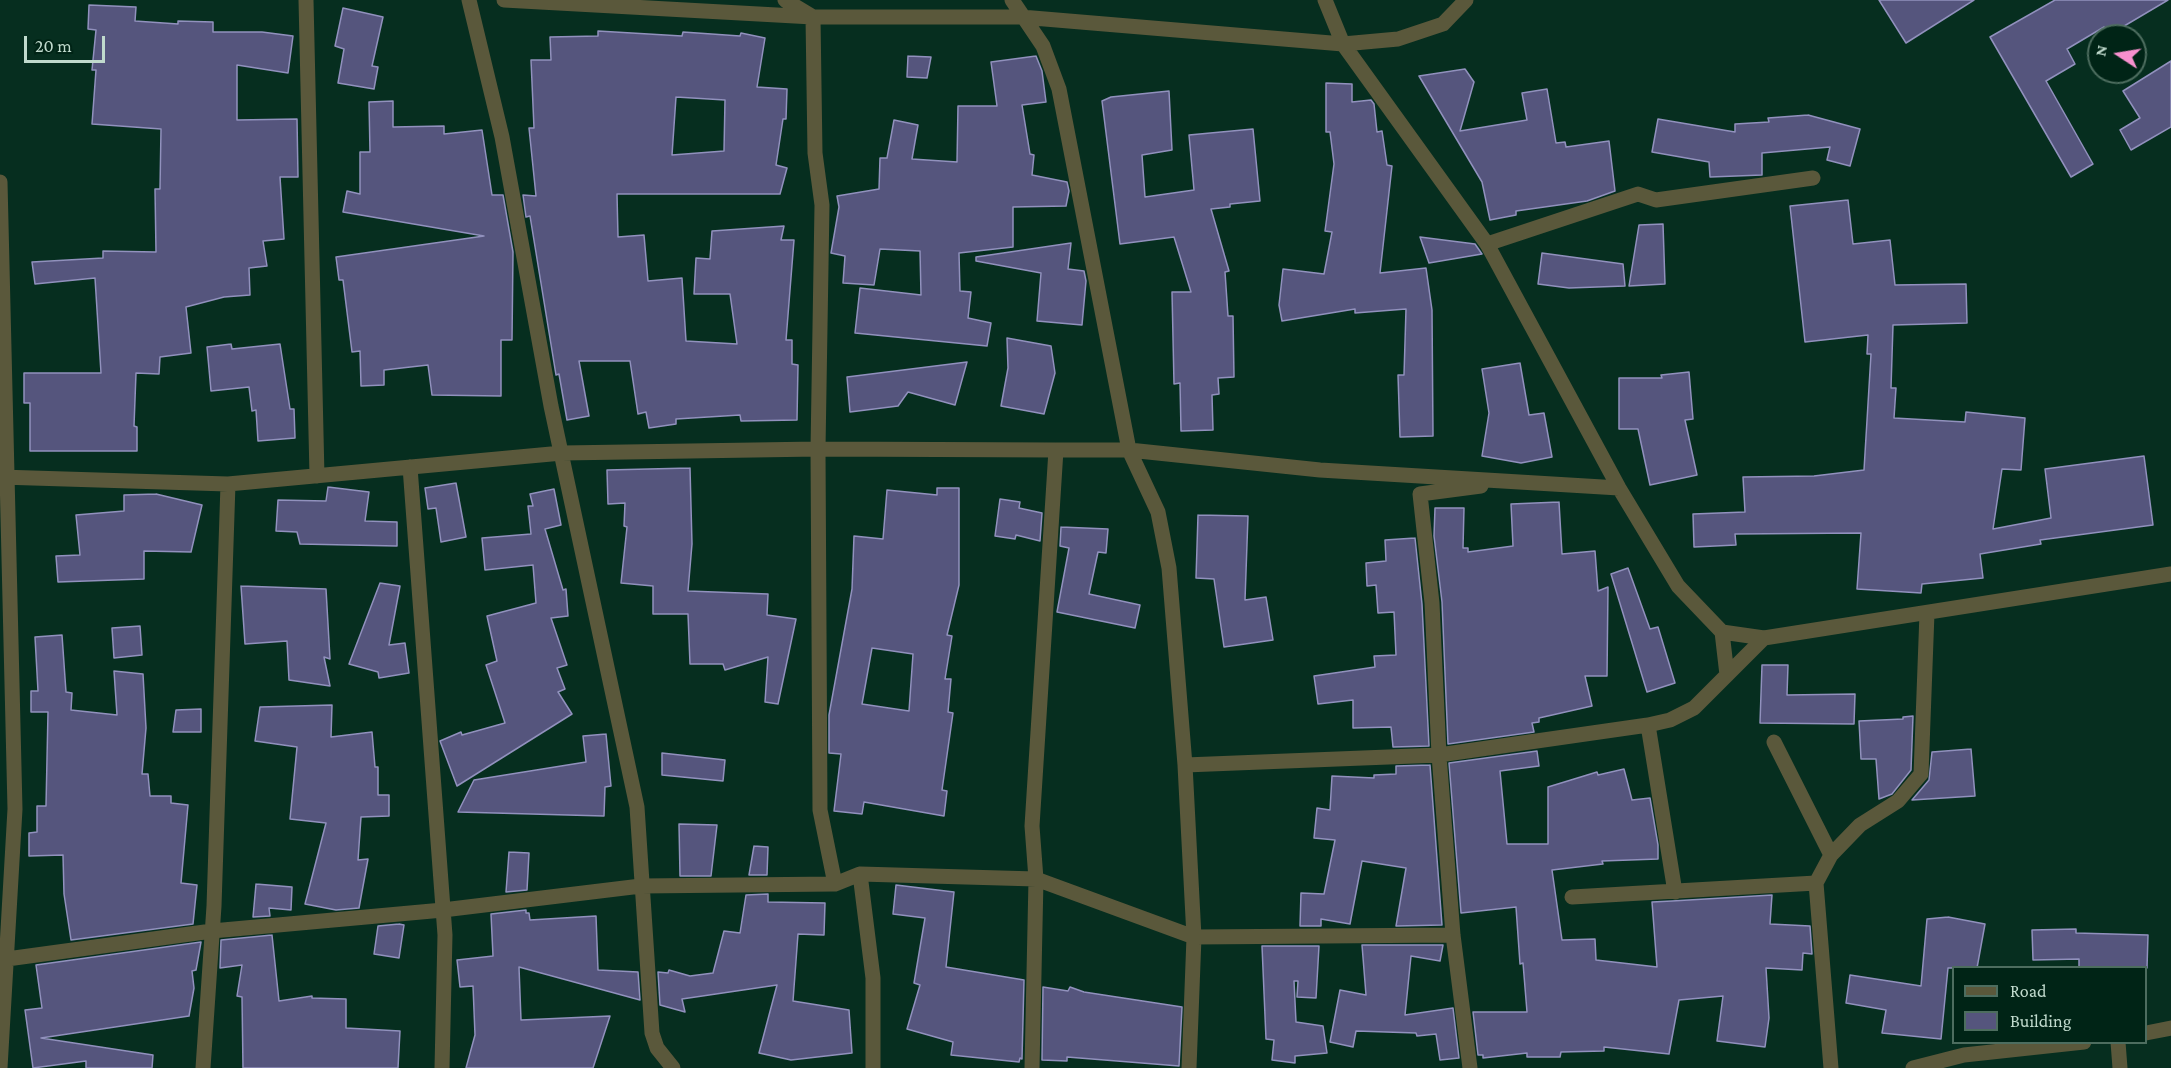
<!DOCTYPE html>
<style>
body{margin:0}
#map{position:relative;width:2171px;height:1068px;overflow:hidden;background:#062e1f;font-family:"Crimson Pro",serif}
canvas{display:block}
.legend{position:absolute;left:1952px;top:966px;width:195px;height:78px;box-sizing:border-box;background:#002416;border:2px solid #4d6d5f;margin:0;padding:8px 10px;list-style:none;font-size:18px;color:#c0dacd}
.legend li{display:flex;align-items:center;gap:12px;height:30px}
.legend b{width:30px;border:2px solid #4d6d5f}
.north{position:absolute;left:2087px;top:24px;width:60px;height:60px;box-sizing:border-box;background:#002416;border:2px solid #4d6d5f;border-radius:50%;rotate:282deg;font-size:16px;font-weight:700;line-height:24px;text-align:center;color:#c0dacd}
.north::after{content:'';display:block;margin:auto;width:21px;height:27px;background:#f790ce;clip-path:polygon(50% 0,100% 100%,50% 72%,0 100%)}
.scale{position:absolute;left:24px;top:36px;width:81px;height:27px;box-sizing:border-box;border:3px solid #c0dacd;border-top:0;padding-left:8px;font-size:18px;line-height:21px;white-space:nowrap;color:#c0dacd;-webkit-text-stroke:4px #002416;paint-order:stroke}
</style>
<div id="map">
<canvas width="2171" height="1068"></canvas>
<ul class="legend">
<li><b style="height:8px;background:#5a583b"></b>Road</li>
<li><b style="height:16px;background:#55557d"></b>Building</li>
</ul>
<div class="north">N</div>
<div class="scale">20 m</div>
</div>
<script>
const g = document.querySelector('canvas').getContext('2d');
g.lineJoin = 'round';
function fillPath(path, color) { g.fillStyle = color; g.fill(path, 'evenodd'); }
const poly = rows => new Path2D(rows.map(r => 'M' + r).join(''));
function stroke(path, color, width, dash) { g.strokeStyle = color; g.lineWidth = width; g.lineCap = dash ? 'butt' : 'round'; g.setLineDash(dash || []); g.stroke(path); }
const building = poly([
 [1879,0,1974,0,1906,43,1879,0],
 [2055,0,2168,0,2109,35,2104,27,2067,49,2075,64,2046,81,2093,164,2071,177,1990,37,2055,0],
 [89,5,136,7,135,21,178,24,178,21,213,22,213,32,262,32,293,36,288,73,237,65,237,120,297,119,298,177,280,177,284,239,263,241,267,266,249,268,250,295,224,297,186,307,191,353,160,357,159,374,136,373,134,426,137,427,137,451,30,451,30,403,24,403,24,373,101,373,95,278,35,284,32,262,103,258,103,251,156,252,155,189,160,189,161,129,92,124,96,70,92,70,96,30,88,29,89,5],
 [343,8,383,17,372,66,378,67,374,89,338,83,344,49,335,46,343,8],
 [598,31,682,36,683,32,740,36,741,33,765,38,757,87,787,89,786,119,783,119,776,165,787,168,780,194,617,194,618,237,644,235,648,281,682,278,686,341,737,344,730,294,694,294,696,258,710,259,712,231,784,226,781,240,794,240,786,340,792,340,792,364,798,365,797,420,741,421,740,415,676,419,676,424,649,428,646,412,638,414,630,361,579,361,589,416,567,420,559,374,556,375,530,216,526,217,523,195,536,196,529,128,534,128,531,60,551,60,550,37,598,36,598,31],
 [676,97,725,100,724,151,672,155,676,97],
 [908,56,931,57,927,78,907,77,908,56],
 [1036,56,1042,71,1046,102,1022,105,1030,154,1034,155,1032,175,1067,182,1069,191,1066,206,1013,207,1013,247,959,253,960,291,971,292,968,318,991,323,987,346,855,333,860,288,921,295,920,251,880,249,874,285,843,283,845,256,831,253,839,207,837,196,879,189,880,158,887,158,894,120,918,125,912,159,957,162,958,106,997,106,991,62,1036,56],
 [2171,61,2171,127,2131,150,2120,130,2140,118,2123,91,2171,61],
 [1465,69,1474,82,1460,131,1527,120,1522,93,1547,89,1556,143,1565,142,1566,147,1609,141,1615,191,1587,201,1516,211,1516,215,1490,220,1482,182,1419,76,1465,69],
 [1326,83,1352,84,1352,102,1371,100,1374,104,1377,132,1382,131,1387,165,1392,166,1380,273,1426,268,1432,310,1433,436,1400,437,1398,375,1404,375,1406,309,1355,313,1355,309,1282,321,1279,305,1283,269,1324,274,1332,232,1325,231,1334,164,1330,132,1326,132,1326,83],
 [1169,91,1172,150,1142,155,1145,197,1194,190,1189,135,1253,129,1260,201,1230,204,1230,207,1211,209,1229,271,1225,272,1228,316,1233,316,1234,377,1218,378,1219,394,1212,395,1213,430,1181,431,1180,383,1174,384,1172,292,1191,292,1174,237,1120,244,1102,101,1111,97,1169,91],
 [393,101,393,127,444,126,444,134,482,130,492,195,503,195,513,252,512,340,501,340,501,396,432,395,428,365,384,370,384,385,361,386,360,351,352,352,343,280,339,280,336,257,484,236,343,212,347,191,360,194,360,152,370,152,369,102,393,101],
 [1808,115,1860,129,1850,166,1827,160,1830,147,1762,153,1762,175,1710,177,1709,162,1652,152,1658,119,1735,132,1735,124,1769,122,1768,118,1808,115],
 [1848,200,1853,244,1890,240,1895,285,1966,284,1967,323,1893,325,1891,388,1896,388,1894,418,1965,422,1966,412,2025,418,2021,470,2002,469,1993,529,2051,518,2045,469,2144,456,2153,525,2040,540,2041,544,1980,554,1983,578,1922,584,1921,593,1857,589,1861,533,1735,534,1736,545,1694,547,1693,514,1745,512,1743,477,1814,476,1864,470,1871,354,1867,354,1868,335,1805,342,1790,206,1848,200],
 [1663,224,1665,284,1629,286,1639,225,1663,224],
 [1420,237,1475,244,1482,254,1429,263,1420,237],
 [1071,243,1068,269,1084,271,1086,281,1082,325,1037,321,1041,273,976,261,976,257,1071,243],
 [1542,253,1623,264,1625,286,1569,288,1538,284,1542,253],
 [1007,338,1051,346,1055,373,1044,414,1001,406,1008,368,1007,338],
 [231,344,232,349,280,344,290,409,294,409,295,438,258,441,256,410,252,411,249,387,211,391,207,347,231,344],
 [967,362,955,405,908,392,898,406,850,412,847,377,967,362],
 [1520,363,1529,415,1544,413,1552,457,1521,463,1482,456,1489,413,1482,369,1520,363],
 [1689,372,1693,419,1685,420,1697,475,1650,485,1638,429,1619,429,1619,378,1662,378,1661,375,1689,372],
 [690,468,692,544,688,591,768,594,767,615,796,619,778,704,765,702,768,657,725,670,723,664,690,664,688,614,653,614,653,586,621,583,627,527,624,526,625,503,608,504,607,470,690,468],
 [456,483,466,537,441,542,436,508,428,509,425,488,456,483],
 [328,487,369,492,365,521,397,522,397,546,300,544,297,532,276,531,278,500,326,501,328,487],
 [937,488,959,488,959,585,947,635,952,636,945,679,951,679,948,712,953,713,942,790,947,791,944,816,864,802,862,814,834,811,841,754,829,753,829,715,852,589,854,536,883,539,887,490,937,495,937,488],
 [872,648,913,654,909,711,862,704,872,648],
 [554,489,561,525,545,529,563,590,566,589,568,616,551,618,567,665,557,668,565,689,558,692,572,714,457,786,440,741,461,732,462,735,505,723,486,665,497,661,487,616,536,603,533,565,485,570,482,538,531,534,528,506,533,506,530,494,554,489],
 [156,494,202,505,191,552,144,551,144,579,58,582,56,556,80,555,76,515,124,511,124,495,156,494],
 [1000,499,1020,502,1019,508,1042,513,1040,541,1016,535,1015,539,995,536,1000,499],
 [1559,502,1562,554,1595,551,1598,591,1608,587,1607,676,1585,676,1592,706,1539,718,1539,722,1532,723,1534,732,1448,744,1442,602,1434,536,1435,508,1464,508,1463,548,1468,548,1468,552,1513,546,1511,504,1559,502],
 [1198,515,1248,516,1245,600,1266,597,1273,640,1224,647,1214,579,1196,578,1198,515],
 [1061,527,1108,529,1106,553,1098,552,1089,594,1140,605,1135,628,1057,612,1069,548,1060,546,1061,527],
 [1415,538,1422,604,1429,746,1393,747,1391,727,1353,728,1353,700,1318,704,1314,676,1375,667,1374,656,1396,655,1394,612,1378,613,1376,585,1367,586,1366,563,1386,561,1385,540,1415,538],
 [1628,568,1650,629,1658,627,1675,683,1647,692,1611,574,1628,568],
 [380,583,400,586,389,645,405,643,409,673,379,678,378,672,349,664,380,583],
 [241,586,326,589,330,659,324,657,330,686,289,680,287,641,245,644,241,586],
 [140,626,142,655,114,658,112,628,140,626],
 [62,635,66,692,72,693,71,710,117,715,114,671,143,674,146,728,142,774,148,774,150,796,171,796,171,803,188,805,181,883,197,885,193,924,71,940,64,894,63,855,29,856,29,833,37,832,37,806,46,806,48,712,31,712,31,691,38,691,35,637,62,635],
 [1762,665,1788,665,1787,695,1855,694,1854,724,1760,723,1762,665],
 [332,705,331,737,372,732,375,767,378,767,378,795,389,795,389,816,361,817,358,860,368,859,359,908,336,910,305,904,326,823,290,819,297,747,255,741,260,707,332,705],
 [201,709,201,732,173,732,176,710,201,709],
 [1913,716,1911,770,1892,794,1879,799,1876,759,1861,759,1859,721,1903,719,1903,717,1913,716],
 [606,734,611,786,605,787,604,816,458,812,474,780,586,762,583,736,606,734],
 [1971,749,1975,796,1912,800,1929,780,1932,752,1971,749],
 [1537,751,1539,766,1500,771,1507,844,1548,844,1548,787,1597,772,1598,775,1624,769,1632,800,1650,798,1658,845,1658,859,1602,861,1603,864,1552,870,1562,940,1595,939,1596,960,1657,967,1652,902,1672,901,1772,895,1770,924,1810,926,1812,954,1803,953,1802,970,1766,968,1769,1018,1765,1047,1717,1041,1723,996,1679,1000,1669,1054,1604,1047,1604,1051,1561,1052,1560,1057,1527,1057,1527,1053,1483,1058,1483,1055,1478,1055,1473,1012,1527,1012,1523,963,1520,964,1516,907,1461,913,1449,763,1537,751],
 [662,753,725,760,723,781,662,775,662,753],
 [1430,765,1442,925,1396,926,1406,868,1362,861,1350,924,1321,919,1321,926,1300,926,1301,893,1324,894,1335,840,1314,838,1317,808,1330,810,1332,776,1374,778,1374,775,1396,774,1396,766,1430,765],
 [679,824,717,825,711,876,680,876,679,824],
 [754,846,768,847,767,875,749,875,754,846],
 [509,852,529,853,527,890,506,892,509,852],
 [256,884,292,887,291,910,269,908,270,916,253,917,256,884],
 [896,885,954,892,946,967,1024,980,1022,1059,1020,1058,1019,1062,951,1055,953,1042,907,1029,920,985,914,983,925,918,893,914,896,885],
 [768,894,768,902,825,903,824,935,798,934,793,1001,849,1010,852,1053,791,1060,759,1053,777,985,682,999,685,1012,660,1005,658,972,668,973,669,970,690,976,713,973,724,931,740,933,746,895,768,894],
 [526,910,526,913,529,913,530,920,596,916,598,970,638,972,640,1000,519,967,521,1020,610,1016,593,1068,466,1068,475,1035,473,986,460,987,457,960,493,956,491,914,526,910],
 [1948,917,1985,924,1977,968,1948,968,1941,1039,1882,1033,1886,1010,1846,1003,1850,975,1921,986,1927,919,1948,917],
 [399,924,404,925,399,958,374,954,378,926,399,924],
 [2076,929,2076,933,2148,935,2147,968,2079,968,2079,959,2033,960,2032,930,2076,929],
 [272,935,279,1001,312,996,312,998,346,999,346,1028,400,1031,398,1068,243,1068,242,997,237,996,242,965,220,968,221,940,272,935],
 [201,942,196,970,192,971,194,988,189,1016,41,1038,153,1055,152,1068,86,1068,86,1061,33,1068,25,1010,42,1008,36,965,201,942],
 [1362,945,1443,945,1440,961,1411,956,1405,1015,1453,1008,1459,1058,1440,1060,1436,1034,1417,1036,1416,1033,1356,1031,1353,1047,1330,1042,1340,990,1366,995,1362,945],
 [1262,946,1319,946,1316,998,1297,997,1298,981,1294,981,1296,1022,1323,1026,1327,1053,1295,1056,1295,1063,1272,1060,1274,1040,1266,1039,1262,946],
 [1043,987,1068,991,1070,987,1084,992,1182,1007,1179,1066,1067,1057,1067,1061,1042,1060,1043,987]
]);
fillPath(building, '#55557d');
stroke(building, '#9191bd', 1.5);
stroke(poly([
 [306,0,317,476],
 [469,0,502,137,551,406,637,807,652,1033,657,1048,673,1068],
 [504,0,813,17,1021,17,1343,44,1487,244,1619,488,1678,586,1722,632,1764,638,2171,574],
 [785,0,813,17,815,153,822,205,818,449,820,810,835,884],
 [1012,0,1043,46,1059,89,1129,450,1158,512,1169,568,1185,765,1194,937,1189,1068],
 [1325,0,1343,44,1398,39,1443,24,1466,0],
 [0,182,15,809,0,1068],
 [1487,244,1638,194,1656,200,1813,178],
 [410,467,445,935,442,1068],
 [0,477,228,484,562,453,818,449,1056,450,1129,450,1320,470,1619,488],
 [1722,632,1727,675],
 [1648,725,1675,892],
 [1774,742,1831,855],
 [1185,765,1439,755,1648,725,1670,720,1694,708,1764,638],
 [860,874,873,978,873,1068],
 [1572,897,1816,883],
 [7,959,212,931,443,910,641,886,835,884,860,874,1036,879,1194,937,1453,935],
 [2146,1033,2171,1028],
 [2118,1042,2120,1068],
 [203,1068,214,906,228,484],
 [1032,1068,1036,879,1032,826,1056,450],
 [1470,1068,1453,935,1439,755,1432,603,1420,494,1481,486],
 [1831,1068,1816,883,1831,855,1860,825,1898,801,1921,774,1927,613],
 [1913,1068,1964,1055,2084,1042]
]), '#5a583b', 15);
</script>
